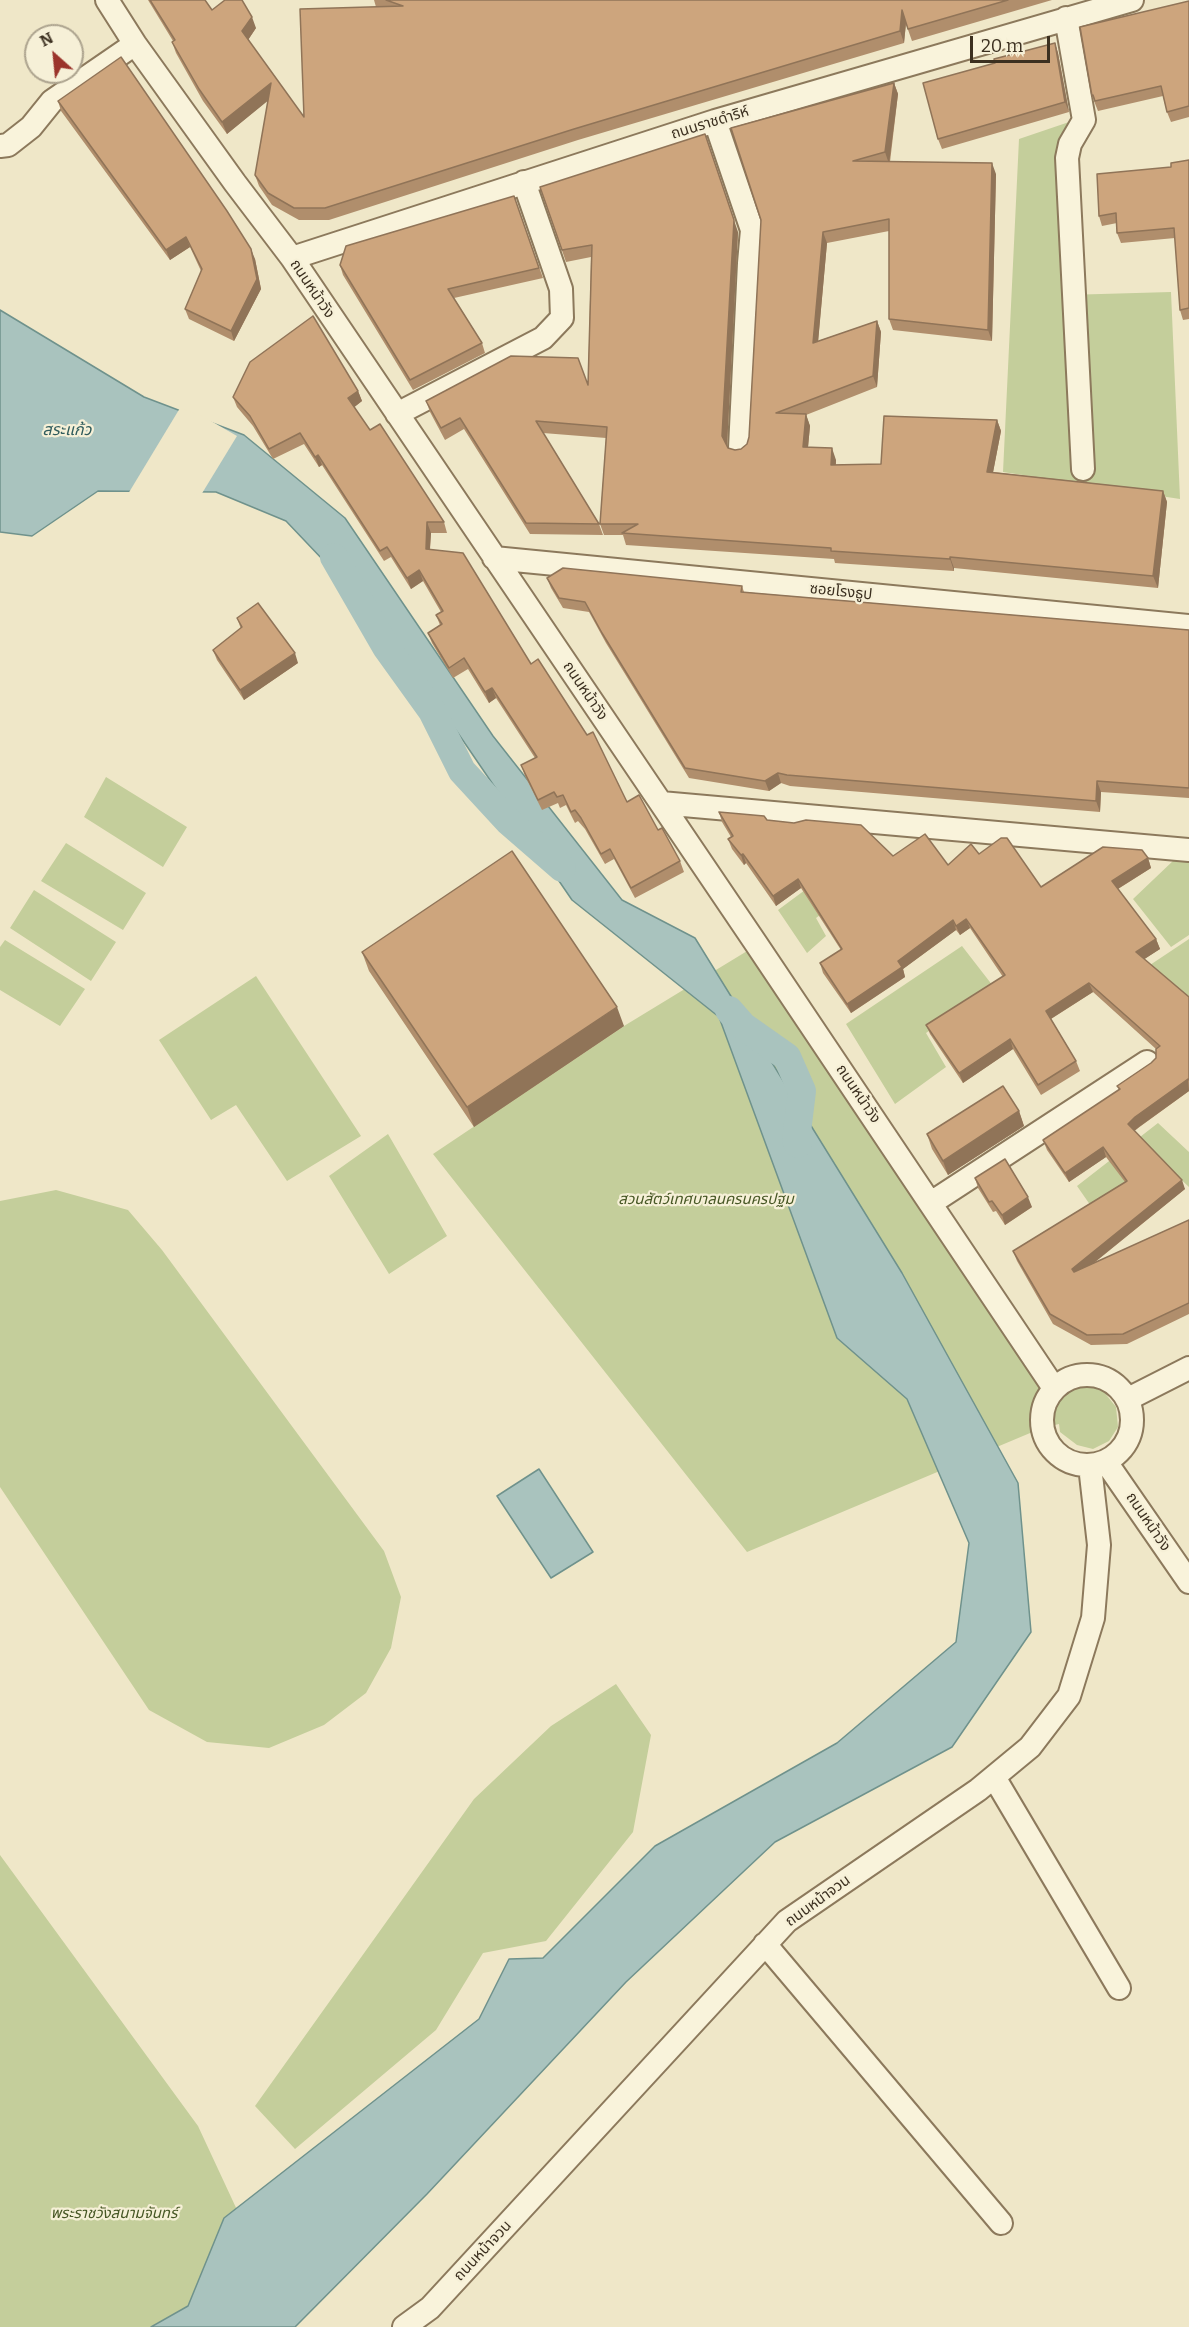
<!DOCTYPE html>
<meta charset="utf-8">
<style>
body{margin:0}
#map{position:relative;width:1189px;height:2327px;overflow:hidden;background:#efe7c8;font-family:Bitter,serif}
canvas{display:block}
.north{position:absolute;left:24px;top:24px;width:60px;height:60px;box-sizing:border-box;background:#f6f0d7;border:2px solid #aca38e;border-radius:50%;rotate:333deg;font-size:16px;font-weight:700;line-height:24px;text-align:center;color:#3c3020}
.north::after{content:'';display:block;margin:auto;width:21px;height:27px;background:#9b342b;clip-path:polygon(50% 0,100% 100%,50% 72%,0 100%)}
.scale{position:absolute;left:970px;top:36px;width:80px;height:27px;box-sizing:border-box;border:3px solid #3c3020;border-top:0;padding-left:8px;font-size:18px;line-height:21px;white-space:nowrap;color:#3c3020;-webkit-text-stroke:4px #f6f0d7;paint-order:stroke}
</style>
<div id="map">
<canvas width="1189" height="2327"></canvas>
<div class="north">N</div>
<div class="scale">20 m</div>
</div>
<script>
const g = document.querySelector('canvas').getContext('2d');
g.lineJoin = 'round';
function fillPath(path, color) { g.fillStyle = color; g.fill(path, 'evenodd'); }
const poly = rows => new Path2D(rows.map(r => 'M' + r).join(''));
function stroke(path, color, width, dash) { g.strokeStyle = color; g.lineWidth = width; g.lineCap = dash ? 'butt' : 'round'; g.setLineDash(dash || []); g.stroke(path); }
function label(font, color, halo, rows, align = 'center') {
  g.font = font + ' Bitter,"Noto Sans Thai",serif'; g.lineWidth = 4.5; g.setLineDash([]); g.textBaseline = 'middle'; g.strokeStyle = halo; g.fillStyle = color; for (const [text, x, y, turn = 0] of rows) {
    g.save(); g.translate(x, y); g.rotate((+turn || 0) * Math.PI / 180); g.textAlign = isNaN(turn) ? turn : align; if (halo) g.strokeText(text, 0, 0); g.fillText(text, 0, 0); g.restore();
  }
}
fillPath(poly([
 [1075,120,1066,295,1171,292,1180,499,1003,472,1019,139],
 [106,777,187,827,163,867,84,817],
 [874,839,894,861,816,918,826,936,807,953,778,910],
 [66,843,146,893,123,930,41,881],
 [1175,859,1189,859,1189,935,1171,947,1133,899],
 [34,890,116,942,91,981,10,928],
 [1189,939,1189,1002,1150,965],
 [5,940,85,989,60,1026,0,990,0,947],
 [757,945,1065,1394,1085,1384,1104,1392,1116,1407,1118,1427,1109,1441,1093,1449,1077,1445,1060,1432,1059,1424,1042,1428,747,1552,433,1154,624,1026],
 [962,946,993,986,926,1033,946,1067,895,1104,846,1024],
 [256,976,361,1136,287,1181,236,1105,211,1120,159,1040],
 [1158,1123,1189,1152,1189,1187,1157,1157,1093,1209,1077,1186],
 [388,1134,447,1236,389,1274,329,1176],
 [56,1190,128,1210,162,1250,384,1551,401,1597,391,1648,366,1693,324,1725,269,1748,207,1742,149,1710,0,1487,0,1201],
 [616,1684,651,1735,633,1832,546,1941,483,1953,436,2030,295,2149,255,2106,474,1799,551,1726],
 [0,1855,198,2126,238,2212,220,2327,0,2327]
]), '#c4ce9b');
const water = poly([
 [0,310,144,397,244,435,345,518,493,736,622,900,695,938,902,1273,1018,1483,1031,1632,952,1747,775,1842,626,1982,427,2194,295,2327,151,2327,188,2306,224,2218,479,2019,509,1959,543,1958,655,1846,837,1743,956,1642,969,1543,907,1399,837,1338,719,1017,572,900,382,622,286,521,216,492,98,491,32,536,0,532,0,310],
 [539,1469,593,1552,551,1578,497,1496,539,1469]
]);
fillPath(water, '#a9c3be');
stroke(water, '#6f928c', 1.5);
fillPath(poly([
 [180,408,204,417,237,436,201,495,128,494]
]), '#efe7c8');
stroke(poly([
 [334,557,386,647,432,711,462,771,509,822,562,868],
 [729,1010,743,1026,787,1057,802,1091,796,1140,798,1144]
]), '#a9c3be', 28);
const street = poly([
 [107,0,135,44,235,183,292,258,757,945,1054,1388],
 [1066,18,1084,120,1070,144,1067,158,1083,469],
 [715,121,752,230,749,263,740,448],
 [0,146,8,145,31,127,52,101,135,44],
 [292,258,715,121,1132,0],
 [397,414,543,338,562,318,561,289,524,182],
 [494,558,1189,626],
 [661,803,1189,850],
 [931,1203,1147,1062],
 '1042 1420a45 45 0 1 1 90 0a45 45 0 1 1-90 0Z',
 [1128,1399,1189,1368],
 [1106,1462,1189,1582],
 [994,1777,1119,1988],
 [765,1944,1001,2223],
 [404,2327,430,2308,787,1921,978,1790,1030,1747,1069,1696,1093,1618,1099,1545,1090,1466]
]);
stroke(street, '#8c795c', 26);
stroke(street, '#f9f3db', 22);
fillPath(poly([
 [148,0,205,0,212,10,256,28,248,40,304,117,376,7,374,0,1052,0,912,41,906,24,904,43,578,140,329,220,299,220,272,205,259,186,255,175,268,100,227,134,203,101,176,53,172,42,173,41],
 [1189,1,1189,117,1171,122,1167,112,1163,96,1098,111,1092,96],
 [1055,43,1058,53,1069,112,942,149,938,139,995,63],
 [894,83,898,94,890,162,996,174,992,341,893,330,889,319,889,231,827,243,818,341,877,321,881,332,877,387,806,415,810,426,808,447,836,460,836,465,881,464,997,420,1001,431,993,472,1163,491,1167,502,1158,588,954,568,954,571,835,563,834,559,626,545,623,535,604,535,600,524,606,438,543,433,599,524,603,535,530,534,464,429,445,440,430,412,426,401,588,384,591,257,566,262,540,187,738,232,727,445,728,448,735,450,741,449,747,444,749,437,761,220],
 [58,101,255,259,261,289,234,341,189,319,185,309,201,271,190,247,170,260,61,111],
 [1189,160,1189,319,1183,320,1180,310,1175,238,1121,243,1117,233,1117,223,1102,226,1099,216,1171,167],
 [514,196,543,278,454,298,482,343,485,353,413,390,343,275,340,265],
 [358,391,362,401,354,407,370,430,444,522,447,533,431,533,430,550,531,664,627,802,658,830,680,861,684,872,635,898,614,859,605,864,585,829,578,821,575,823,566,805,560,808,558,803,542,810,525,776,521,765,535,758,496,698,489,703,468,669,453,678,432,643,428,633,440,625,436,615,441,612,423,581,411,589,391,557,384,561,322,465,319,467,304,444,273,459,253,426,237,407,233,397],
 [547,578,742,586,744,592,1189,630,1189,798,1101,792,1100,812,790,786,781,783,769,791,689,778,606,643,589,612,563,608,551,588],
 [237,618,298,663,244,700,217,660,213,650,241,629],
 [719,812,767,820,893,856,948,865,979,854,1041,887,1148,858,1151,868,1118,889,1156,939,1160,949,1144,959,1189,997,1189,1091,1134,1131,1185,1189,1094,1263,1189,1220,1189,1314,1127,1344,1091,1345,1053,1324,1017,1261,1013,1251,1125,1182,1106,1157,1069,1182,1047,1150,1043,1140,1119,1090,1117,1086,1151,1063,1156,1058,1156,1049,1093,992,1051,1019,1076,1061,1080,1071,1041,1095,1013,1049,963,1083,930,1034,926,1025,1003,977,970,928,960,935,956,930,903,969,905,977,851,1013,823,973,820,963,841,950,801,888,776,906,746,863,744,865,732,849,728,839,731,837,722,822],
 [362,952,624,1026,474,1127,369,971],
 [1019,1111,1024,1126,948,1175,932,1149,927,1134],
 [975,1178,1032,1207,1005,1225,996,1211,993,1212,978,1188]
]), '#b08e6c');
fillPath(poly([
 [902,10,906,22,904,43,900,31],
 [252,17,256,28,246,43,242,31],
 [1055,43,1058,53,1069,112,1065,102],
 [271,83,275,95,227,134,222,122],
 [894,83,898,94,889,164,885,152],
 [705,134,738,232,727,447,722,436],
 [992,163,996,174,992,341,988,330],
 [823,232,827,243,817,354,813,343],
 [186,237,190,247,170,260,166,250],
 [251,249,255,259,261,289,234,341,231,331],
 [877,321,881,332,877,387,873,376],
 [358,391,362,401,352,409,348,398],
 [806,414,810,426,807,458,803,447],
 [997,420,1001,431,991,483,987,472],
 [832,448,836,460,835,476,831,465],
 [318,455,322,465,319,467,315,457],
 [1163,491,1167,502,1158,588,1153,576],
 [427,522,431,533,429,560,426,549],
 [950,557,954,568,954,571,950,559],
 [419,570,423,581,411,589,407,578],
 [295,653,298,663,244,700,240,690],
 [492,688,496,698,489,703,485,692],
 [778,773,781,783,769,791,765,781],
 [1097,781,1101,792,1100,812,1096,801],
 [743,854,746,863,744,865,741,855],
 [1148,858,1151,868,1116,890,1112,881],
 [798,879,801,888,776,906,773,896],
 [966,919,970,928,960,935,956,926],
 [953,920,956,930,903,969,905,977,851,1013,847,1004,898,961],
 [1156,939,1160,949,1140,962,1136,952],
 [1089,983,1093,992,1049,1020,1046,1011],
 [617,1007,624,1026,474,1127,467,1107],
 [1010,1039,1013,1049,963,1083,959,1073],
 [1188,1079,1189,1091,1139,1127,1131,1134,1128,1124,1135,1117],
 [1019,1111,1024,1126,948,1175,943,1161],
 [1103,1147,1106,1157,1069,1182,1065,1173],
 [1182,1180,1185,1189,1075,1278,1072,1269],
 [1028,1197,1032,1207,1005,1225,1002,1215]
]), '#907458');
const building = poly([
 [150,0,205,0,212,10,225,0,242,0,252,17,242,31,304,117,300,9,403,6,386,0,1008,0,908,29,902,10,900,31,574,129,325,208,294,208,268,193,255,175,271,83,222,122,199,89,172,42,175,40,150,0],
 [1189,1,1189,106,1167,112,1161,86,1095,101,1093,95,1092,96,1080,27,1189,1],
 [1055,43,1065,102,938,139,923,83,995,63,994,59,1055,43],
 [121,57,227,211,251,249,257,279,231,331,185,309,202,269,186,237,166,250,58,101,121,57],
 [894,83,885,152,853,161,992,163,988,330,889,319,889,219,823,232,813,343,877,321,873,376,776,413,806,414,803,447,832,448,831,465,881,464,884,416,997,420,987,472,1163,491,1153,576,950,557,950,559,831,551,831,548,622,533,638,524,600,524,607,427,536,421,599,524,526,523,460,418,441,428,426,401,511,356,578,358,588,385,592,245,562,250,540,187,705,134,734,220,722,436,728,448,735,450,741,449,747,444,749,437,761,220,731,128,894,83],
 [1189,160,1189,308,1180,310,1174,228,1117,233,1116,213,1099,216,1097,174,1171,167,1171,163,1189,160],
 [514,196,539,268,448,289,482,343,410,380,340,265,346,246,514,196],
 [313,316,358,391,348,398,370,430,380,424,444,522,427,522,426,549,463,553,531,664,538,659,587,735,593,732,627,802,639,795,658,830,662,828,680,861,631,888,610,849,601,854,581,818,575,810,571,812,563,795,557,797,554,792,538,800,521,765,537,757,492,688,485,692,464,658,449,668,428,633,442,624,436,615,443,611,419,570,407,578,387,547,380,551,318,455,315,457,300,433,269,449,250,416,233,397,250,362,313,316],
 [563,568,742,586,741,592,1189,630,1189,788,1097,781,1096,801,787,775,778,773,765,781,685,768,602,633,585,602,559,598,547,578,563,568],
 [258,603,295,653,240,690,213,650,242,627,237,618,258,603],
 [719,812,764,816,767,820,794,823,806,820,861,825,893,856,925,834,948,865,971,844,979,854,1001,838,1007,838,1041,887,1103,847,1142,850,1148,858,1112,881,1156,939,1136,952,1189,997,1189,1080,1188,1079,1135,1117,1128,1124,1182,1180,1072,1269,1074,1272,1189,1220,1189,1303,1123,1334,1087,1335,1050,1314,1013,1251,1127,1181,1103,1147,1065,1173,1043,1140,1120,1089,1117,1086,1151,1063,1156,1058,1156,1049,1160,1046,1089,983,1046,1011,1076,1061,1038,1085,1010,1039,959,1073,926,1025,1005,975,966,919,956,926,953,920,898,961,902,967,847,1004,820,963,842,949,798,879,773,896,743,854,741,855,728,839,733,836,719,812],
 [512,851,617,1007,467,1107,362,952,512,851],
 [1003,1086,1019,1111,943,1161,927,1134,1003,1086],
 [1005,1159,1028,1197,1002,1215,992,1201,989,1202,975,1178,1005,1159]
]);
fillPath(building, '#cda57d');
stroke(building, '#907458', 1.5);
label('15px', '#3c3020', '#f6f0d7', [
 ["ถนนราชดำริห์",710,123,-17],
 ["ถนนหน้าวัง",312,289,56],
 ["ซอยโรงธูป",841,592,6],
 ["ถนนหน้าวัง",585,691,56],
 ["ถนนหน้าวัง",858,1094,56],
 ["ถนนหน้าวัง",1148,1522,56],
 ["ถนนหน้าจวน",818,1901,-36],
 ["ถนนหน้าจวน",483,2251,-47]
]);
label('italic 15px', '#485826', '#f6f0d7', [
 ["สวนสัตว์เทศบาลนครนครปฐม",706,1200],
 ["พระราชวังสนามจันทร์",114,2214]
]);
label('italic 16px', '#2f5b5c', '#f6f0d7', [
 ["สระแก้ว",67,431]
]);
</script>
